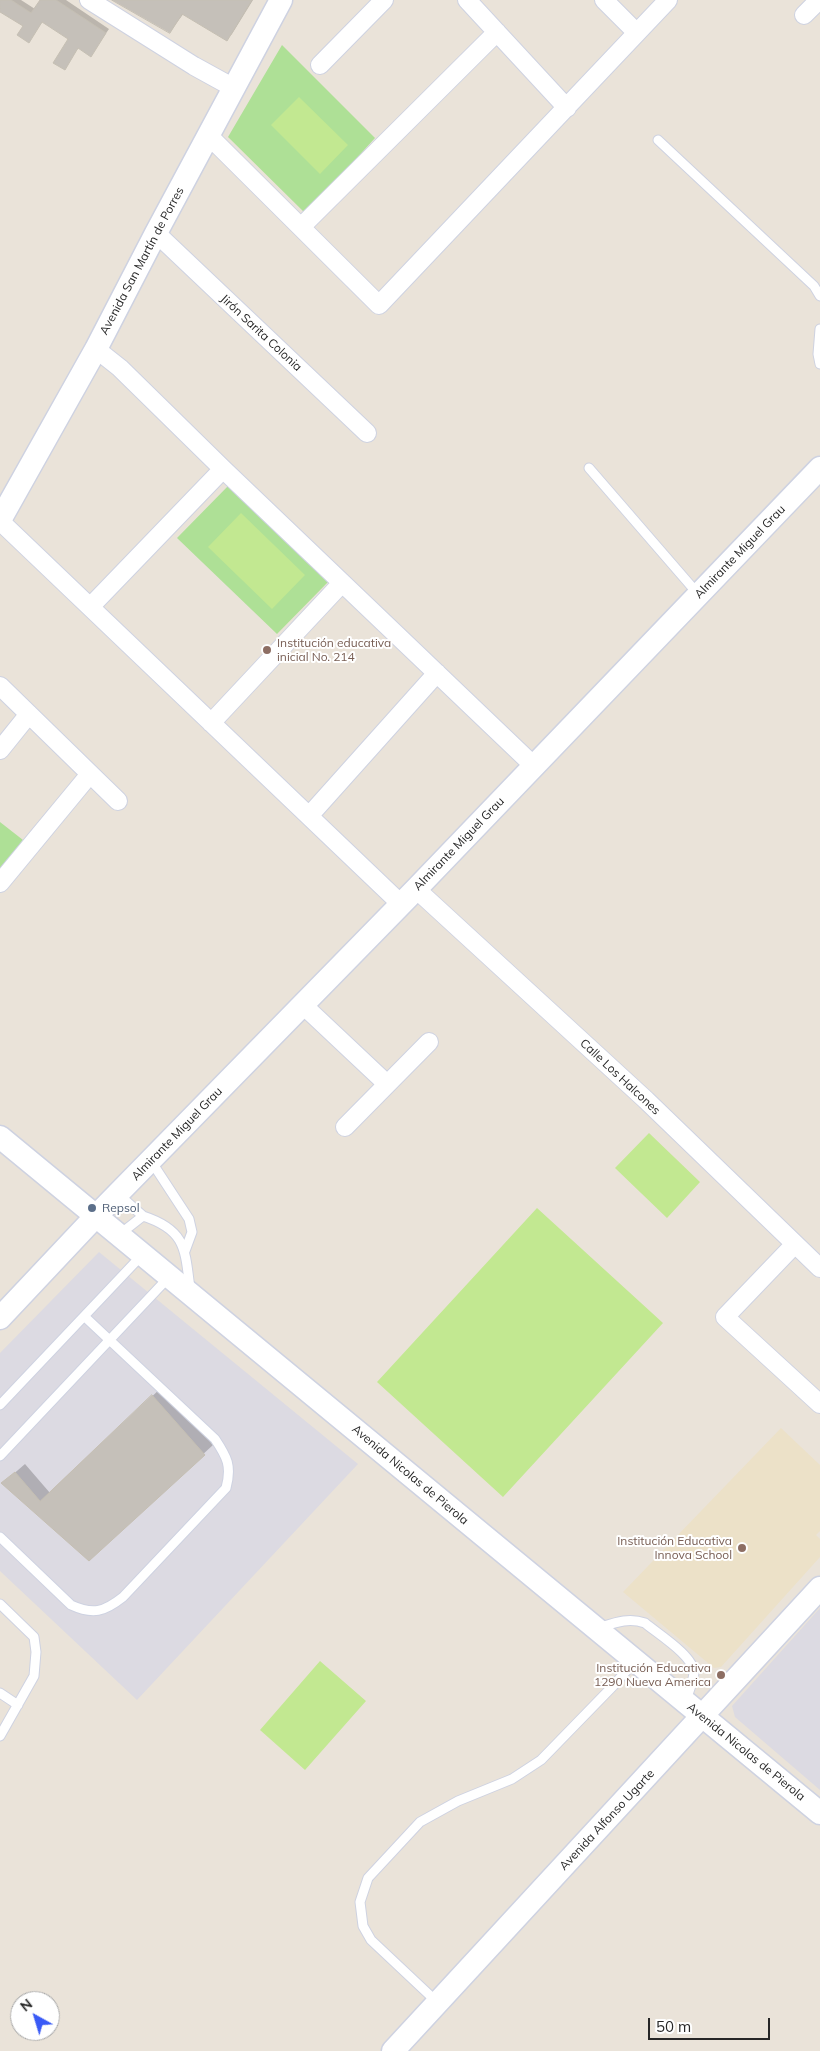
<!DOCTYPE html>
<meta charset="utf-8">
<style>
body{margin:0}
#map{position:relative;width:820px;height:2051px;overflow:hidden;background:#eae3d9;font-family:Mulish,sans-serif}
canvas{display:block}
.north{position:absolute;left:10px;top:1991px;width:50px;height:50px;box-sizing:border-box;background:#fff;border:1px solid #a9a9a9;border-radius:50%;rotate:321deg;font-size:14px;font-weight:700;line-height:20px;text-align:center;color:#272727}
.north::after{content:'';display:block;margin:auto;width:18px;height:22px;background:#3a5bf6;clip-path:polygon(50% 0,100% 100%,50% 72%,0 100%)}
.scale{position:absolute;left:648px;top:2018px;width:122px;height:22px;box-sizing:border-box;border:2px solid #272727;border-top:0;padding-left:6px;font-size:15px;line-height:18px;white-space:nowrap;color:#272727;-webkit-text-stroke:4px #fff;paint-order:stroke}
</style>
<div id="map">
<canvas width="820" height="2051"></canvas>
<div class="north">N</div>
<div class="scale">50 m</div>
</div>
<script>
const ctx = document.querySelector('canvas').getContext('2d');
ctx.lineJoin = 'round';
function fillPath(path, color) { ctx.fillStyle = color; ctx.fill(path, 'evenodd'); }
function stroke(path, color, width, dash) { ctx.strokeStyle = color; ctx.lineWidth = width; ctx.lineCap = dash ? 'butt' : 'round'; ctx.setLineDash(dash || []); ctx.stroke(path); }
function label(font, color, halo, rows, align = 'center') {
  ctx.font = font + ' Mulish,sans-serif'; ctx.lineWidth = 4; ctx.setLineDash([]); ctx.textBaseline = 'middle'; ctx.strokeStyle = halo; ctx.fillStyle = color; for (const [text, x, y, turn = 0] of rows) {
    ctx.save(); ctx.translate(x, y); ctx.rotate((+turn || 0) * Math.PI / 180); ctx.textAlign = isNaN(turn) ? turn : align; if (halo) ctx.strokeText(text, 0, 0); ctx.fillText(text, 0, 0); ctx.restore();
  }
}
fillPath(new Path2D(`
 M 99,1252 L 358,1464 L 137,1700 L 0,1571 L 0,1353 Z
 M 820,1608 L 820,1790 L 735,1717 L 732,1706 Z`), '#dcdae2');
fillPath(new Path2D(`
 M 781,1428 L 820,1465 L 820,1531 L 816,1535 L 820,1539 L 820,1557 L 721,1667 L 714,1668 L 623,1592 Z`), '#ece1c8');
fillPath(new Path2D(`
 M 282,45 L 375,138 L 306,214 L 228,137 Z
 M 229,485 L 328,582 L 277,634 L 177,538 Z
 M 0,822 L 23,840 L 0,870 Z`), '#aee096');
fillPath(new Path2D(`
 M 299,97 L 348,145 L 320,174 L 271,125 Z
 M 241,513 L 305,575 L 272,609 L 208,547 Z
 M 649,1133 L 700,1182 L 667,1218 L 615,1168 Z
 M 537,1208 L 663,1323 L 503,1497 L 377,1382 Z
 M 320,1661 L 366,1701 L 305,1770 L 260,1730 Z`), '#c2e891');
fillPath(new Path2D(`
 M 0,0 L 21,0 L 35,9 L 41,0 L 66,0 L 109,29 L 91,55 L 79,47 L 64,68 L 70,38 L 43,21 L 29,41 L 24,26 L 0,11 Z
 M 114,0 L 253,0 L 232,34 L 226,40 L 184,13 L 170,32 Z
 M 162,1387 L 213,1445 L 89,1559 L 3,1483 L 25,1464 L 50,1493 Z`), '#0003');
const building = new Path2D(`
 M 0,0 L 11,0 L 31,13 L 40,0 L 56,0 L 106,33 L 91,57 L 78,48 L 65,70 L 53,63 L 68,39 L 42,22 L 29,43 L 17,35 L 23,26 L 0,12 Z
 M 112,0 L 252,0 L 227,41 L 182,14 L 170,33 Z
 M 152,1395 L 205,1455 L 89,1561 L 1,1483 L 15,1472 L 40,1501 Z`);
fillPath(building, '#c5c0b9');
stroke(building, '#c5bfb3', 1);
const service = new Path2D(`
 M 658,140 L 814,286 L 820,296
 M 820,329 L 818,354 L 820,364
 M 589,468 L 698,594
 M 151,1161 L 189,1219 L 192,1232 L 185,1251
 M 119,1195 L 143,1216
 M 120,1234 L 143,1216 C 186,1230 185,1249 190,1289
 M 0,1405 L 142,1255
 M 0,1456 L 169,1277
 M 0,1537 L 71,1605 C 93,1615 104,1612 123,1597 L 226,1488 C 232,1466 227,1457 215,1439 L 85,1317
 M 0,1604 L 34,1637 L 36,1652 L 34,1676 L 0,1736
 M 598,1628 C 614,1623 628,1617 645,1623 C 658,1634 694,1656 694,1673 C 693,1682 689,1691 686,1700
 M 0,1693 L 18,1705
 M 438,2003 L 371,1940 L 363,1926 L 360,1902 L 368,1878 L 420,1822 L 458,1801 L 512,1779 L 541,1760 L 613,1686 L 635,1661`);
const minor = new Path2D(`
 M 89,0 L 194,66 L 234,88
 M 467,0 L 567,108
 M 604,0 L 637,33
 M 804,15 L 819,0
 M 320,65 L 384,0
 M 208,135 L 379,305 L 668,0
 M 301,227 L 497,32
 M 156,233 L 367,433
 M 96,349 L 120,368 L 223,469 L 534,766
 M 0,521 L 401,904
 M 90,607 L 223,469
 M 0,686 L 118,801
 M 211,723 L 342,583
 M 0,750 L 29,714
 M 309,816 L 437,673
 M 0,883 L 90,774
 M 416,889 L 646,1100 L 820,1268
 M 303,1005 L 387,1084
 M 345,1127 L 429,1042
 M 795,1244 L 725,1317 L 820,1404`);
const tertiary = new Path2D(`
 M 0,520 L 96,349 L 156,233 L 281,0
 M 0,1137 L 820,1813
 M 0,1318 L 96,1216 L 416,889 L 820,468
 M 393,2051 L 820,1588`);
stroke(service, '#ced2e1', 11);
stroke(minor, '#ced2e1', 20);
stroke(tertiary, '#ced2e1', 25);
stroke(service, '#fff', 9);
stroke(minor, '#fff', 18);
stroke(tertiary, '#fff', 22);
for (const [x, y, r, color] of [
 [267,650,5,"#8d6e63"],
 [92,1208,5,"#5c6f8a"],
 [742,1548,5,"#8d6e63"],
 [721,1675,5,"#8d6e63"]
]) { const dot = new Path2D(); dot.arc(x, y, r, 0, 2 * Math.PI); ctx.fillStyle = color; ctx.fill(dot); stroke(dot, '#fff', 2); }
label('12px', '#272727', '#fff', [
 ["Avenida San Martín de Porres",142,261,-62],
 ["Jirón Sarita Colonia",261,333,43],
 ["Almirante Miguel Grau",740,552,-46],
 ["Almirante Miguel Grau",459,844,-46],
 ["Calle Los Halcones",620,1077,43],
 ["Almirante Miguel Grau",177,1134,-46],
 ["Avenida Nicolas de Pierola",410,1475,40],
 ["Avenida Nicolas de Pierola",746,1752,39],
 ["Avenida Alfonso Ugarte",607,1820,-47]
]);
label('12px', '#785e54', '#fff', [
 ["Institución educativa",277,643,"left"],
 ["inicial No. 214",277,657,"left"],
 ["Institución Educativa",732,1541],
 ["Innova School",732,1555],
 ["Institución Educativa",711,1668],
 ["1290 Nueva America",711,1682]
], 'right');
label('12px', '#4e5e75', '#fff', [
 ["Repsol",102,1208]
], 'left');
</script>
